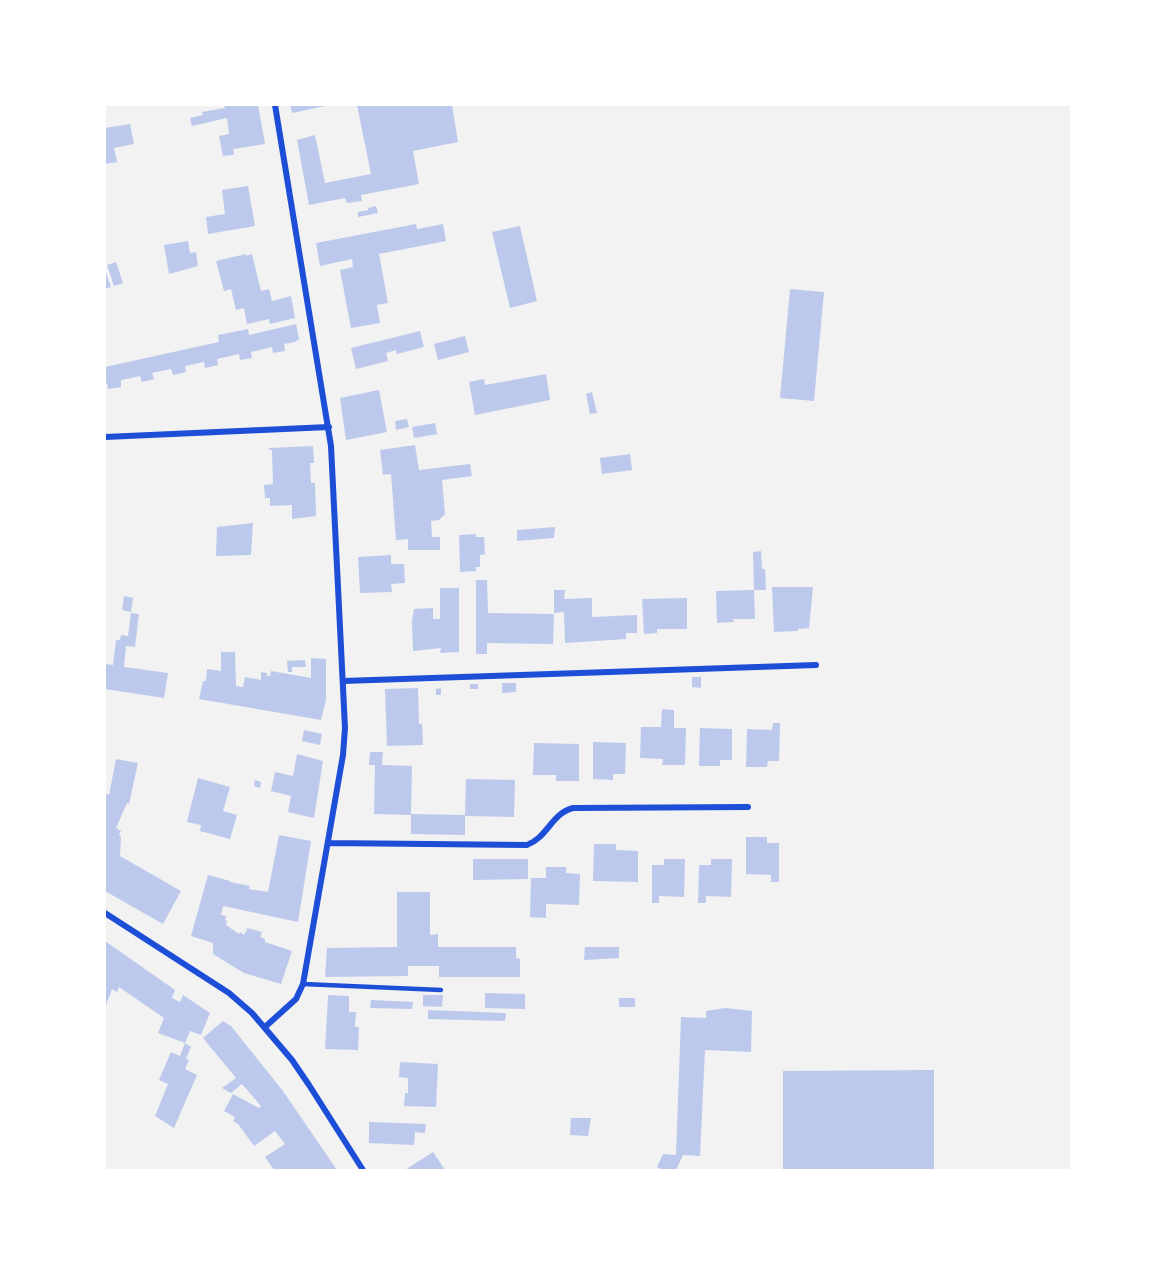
<!DOCTYPE html>
<style>
body{margin:0}
#map{position:relative;width:1176px;height:1275px;overflow:hidden;background:#f2f2f2;font-family:Figtree,sans-serif}
canvas{display:block}
.frame{position:absolute;inset:0;border:106px solid #fff;pointer-events:none}
</style>
<div id="map">
<canvas width="1176" height="1275"></canvas>
<div class="frame"></div>
</div>
<script>
const ctx = document.querySelector('canvas').getContext('2d');
ctx.lineJoin = 'round';
function fillPath(path, color) { ctx.fillStyle = color; ctx.fill(path, 'evenodd'); }
function stroke(path, color, width, dash) { ctx.strokeStyle = color; ctx.lineWidth = width; ctx.lineCap = dash ? 'butt' : 'round'; ctx.setLineDash(dash || []); ctx.stroke(path); }
fillPath(new Path2D(`
 M 224,105 L 258,105 L 265,144 L 233,149 L 234,155 L 223,156 L 219,136 L 229,134 L 227,118 L 192,126 L 190,118 L 203,115 L 202,112 L 225,108 Z
 M 290,105 L 325,105 L 325,106 L 292,113 Z
 M 357,105 L 452,105 L 458,142 L 413,151 L 419,184 L 361,195 L 362,201 L 347,203 L 345,198 L 309,205 L 297,140 L 315,135 L 325,183 L 371,174 Z
 M 130,124 L 134,144 L 114,148 L 117,162 L 105,164 L 105,128 Z
 M 248,186 L 255,226 L 208,234 L 206,217 L 225,214 L 222,190 Z
 M 376,206 L 378,213 L 358,217 L 358,212 L 368,210 L 368,208 Z
 M 416,224 L 417,229 L 443,224 L 446,241 L 379,254 L 388,303 L 377,305 L 380,323 L 351,328 L 340,270 L 353,267 L 352,259 L 320,266 L 316,243 Z
 M 520,226 L 537,301 L 510,308 L 492,232 Z
 M 188,241 L 190,253 L 196,252 L 198,266 L 169,274 L 164,245 Z
 M 246,254 L 246,256 L 252,254 L 261,291 L 269,289 L 272,301 L 291,296 L 295,318 L 270,324 L 269,319 L 247,324 L 244,308 L 236,310 L 231,289 L 224,291 L 216,261 Z
 M 116,262 L 123,283 L 114,286 L 107,265 Z
 M 105,270 L 111,287 L 105,289 Z
 M 790,289 L 824,292 L 814,401 L 780,398 Z
 M 296,324 L 299,339 L 295,342 L 284,344 L 285,351 L 273,353 L 272,347 L 251,352 L 252,358 L 240,360 L 239,354 L 217,359 L 218,365 L 205,368 L 204,362 L 185,366 L 186,372 L 173,375 L 171,369 L 152,373 L 154,379 L 142,382 L 140,376 L 131,378 L 121,380 L 121,387 L 108,389 L 107,383 L 105,384 L 105,367 L 219,342 L 218,335 L 248,329 L 249,335 Z
 M 420,331 L 424,347 L 397,354 L 396,350 L 386,353 L 388,361 L 356,369 L 351,348 Z
 M 465,336 L 469,352 L 438,360 L 434,344 Z
 M 546,374 L 550,400 L 475,415 L 469,382 L 484,379 L 485,385 Z
 M 379,390 L 387,432 L 346,440 L 340,398 Z
 M 592,392 L 597,413 L 590,414 L 586,394 Z
 M 407,419 L 409,427 L 396,430 L 395,421 Z
 M 435,423 L 437,434 L 414,438 L 412,427 Z
 M 415,445 L 419,470 L 470,464 L 472,476 L 442,480 L 445,514 L 439,520 L 431,521 L 432,537 L 440,537 L 440,550 L 408,550 L 408,539 L 396,540 L 391,474 L 383,475 L 380,450 Z
 M 313,446 L 314,463 L 310,463 L 311,483 L 315,483 L 316,516 L 292,519 L 292,505 L 270,506 L 270,498 L 265,498 L 264,485 L 273,484 L 272,450 L 270,450 L 269,448 Z
 M 630,454 L 632,470 L 602,474 L 600,458 Z
 M 253,523 L 251,555 L 216,556 L 217,527 Z
 M 555,527 L 554,538 L 517,541 L 517,530 Z
 M 476,534 L 476,537 L 484,537 L 485,554 L 480,555 L 480,567 L 476,567 L 476,571 L 460,572 L 459,535 Z
 M 761,551 L 762,569 L 765,569 L 766,590 L 754,590 L 755,619 L 733,619 L 734,622 L 717,623 L 716,591 L 754,590 L 753,552 Z
 M 391,555 L 391,564 L 404,564 L 405,583 L 391,584 L 392,592 L 360,593 L 358,557 Z
 M 476,580 L 487,580 L 488,613 L 554,614 L 553,644 L 487,643 L 487,654 L 476,654 Z
 M 772,587 L 813,587 L 809,628 L 798,629 L 798,631 L 774,632 Z
 M 440,588 L 459,588 L 459,652 L 440,653 L 441,648 L 413,651 L 412,621 L 414,609 L 433,608 L 433,619 L 440,619 Z
 M 554,590 L 565,590 L 564,599 L 592,598 L 592,617 L 637,615 L 637,633 L 626,633 L 626,639 L 565,643 L 564,612 L 554,613 Z
 M 124,596 L 133,598 L 131,612 L 122,610 Z
 M 687,598 L 687,629 L 657,629 L 657,633 L 644,634 L 642,599 Z
 M 131,613 L 139,614 L 135,647 L 126,646 L 124,667 L 168,673 L 164,698 L 105,689 L 105,664 L 113,665 L 116,640 L 120,640 L 121,635 L 128,636 Z
 M 221,652 L 235,652 L 236,686 L 243,687 L 245,677 L 261,680 L 261,672 L 267,673 L 267,676 L 270,676 L 271,671 L 311,678 L 311,658 L 326,659 L 326,700 L 321,720 L 199,699 L 203,681 L 206,681 L 207,669 L 221,671 Z
 M 305,660 L 306,667 L 292,667 L 292,672 L 288,672 L 287,661 Z
 M 692,677 L 701,677 L 701,688 L 692,687 Z
 M 502,683 L 516,683 L 516,692 L 502,693 Z
 M 470,684 L 478,684 L 478,689 L 470,689 Z
 M 418,688 L 419,724 L 422,724 L 423,745 L 387,746 L 385,689 Z
 M 441,688 L 441,695 L 436,695 L 436,689 Z
 M 662,709 L 674,710 L 674,728 L 686,728 L 685,765 L 662,765 L 663,759 L 640,758 L 641,727 L 661,727 Z
 M 773,723 L 780,723 L 779,761 L 768,761 L 767,767 L 746,767 L 747,729 L 772,730 Z
 M 700,728 L 732,729 L 732,760 L 720,760 L 720,766 L 699,766 Z
 M 304,730 L 322,734 L 320,745 L 302,741 Z
 M 593,742 L 626,743 L 625,774 L 613,774 L 613,780 L 593,779 Z
 M 534,743 L 579,744 L 579,781 L 556,781 L 556,775 L 533,775 Z
 M 370,752 L 383,752 L 382,765 L 412,766 L 411,814 L 465,815 L 466,779 L 515,780 L 514,817 L 465,816 L 465,835 L 411,834 L 411,815 L 374,814 L 375,765 L 369,765 Z
 M 297,754 L 323,761 L 314,818 L 288,812 L 291,796 L 271,791 L 275,772 L 293,776 Z
 M 116,759 L 138,763 L 129,804 L 127,803 L 116,828 L 121,831 L 119,835 L 121,837 L 120,856 L 181,891 L 163,924 L 105,891 L 105,793 L 109,795 Z
 M 198,778 L 230,787 L 223,811 L 237,815 L 230,839 L 200,831 L 201,825 L 187,822 Z
 M 255,780 L 261,782 L 260,788 L 254,786 Z
 M 279,835 L 311,841 L 298,922 L 223,906 L 221,915 L 226,916 L 225,920 L 227,921 L 226,925 L 239,934 L 240,932 L 244,935 L 245,932 L 246,933 L 247,928 L 262,932 L 260,937 L 265,939 L 265,942 L 292,951 L 281,984 L 244,973 L 213,954 L 213,943 L 191,936 L 208,875 L 230,881 L 230,882 L 250,886 L 249,889 L 268,892 Z
 M 746,837 L 767,837 L 767,843 L 779,843 L 779,882 L 771,882 L 771,875 L 746,874 Z
 M 594,844 L 616,844 L 616,850 L 638,851 L 638,882 L 593,881 Z
 M 473,859 L 528,859 L 528,879 L 473,880 Z
 M 664,859 L 685,859 L 684,897 L 659,896 L 659,903 L 652,903 L 652,865 L 664,865 Z
 M 711,859 L 732,859 L 731,897 L 706,896 L 706,903 L 698,903 L 699,865 L 711,865 Z
 M 546,867 L 566,867 L 566,873 L 580,874 L 579,905 L 546,904 L 546,918 L 530,917 L 531,878 L 546,878 Z
 M 397,892 L 430,892 L 430,935 L 438,934 L 438,947 L 516,947 L 516,958 L 520,959 L 520,977 L 439,977 L 439,966 L 408,966 L 408,976 L 325,977 L 327,948 L 397,947 Z
 M 105,941 L 175,990 L 172,998 L 180,1002 L 183,995 L 210,1013 L 201,1035 L 190,1031 L 185,1043 L 191,1047 L 186,1059 L 189,1060 L 185,1069 L 197,1075 L 174,1128 L 155,1116 L 168,1084 L 159,1080 L 171,1052 L 180,1056 L 185,1043 L 158,1033 L 164,1018 L 119,987 L 117,992 L 112,989 L 105,1008 Z
 M 585,947 L 619,947 L 619,958 L 584,960 Z
 M 485,993 L 525,994 L 525,1009 L 485,1008 Z
 M 328,995 L 349,996 L 349,1012 L 356,1012 L 355,1027 L 359,1027 L 358,1050 L 325,1049 Z
 M 423,995 L 443,995 L 442,1007 L 423,1006 Z
 M 619,998 L 635,998 L 635,1007 L 619,1007 Z
 M 371,1000 L 413,1002 L 412,1009 L 370,1008 Z
 M 725,1008 L 752,1011 L 751,1052 L 705,1050 L 700,1156 L 683,1155 L 676,1170 L 663,1170 L 657,1167 L 663,1154 L 676,1155 L 681,1017 L 706,1018 L 706,1011 Z
 M 428,1010 L 506,1013 L 505,1021 L 428,1019 Z
 M 223,1021 L 231,1026 L 283,1091 L 337,1170 L 274,1170 L 265,1157 L 285,1144 L 275,1131 L 254,1146 L 238,1124 L 233,1121 L 235,1117 L 224,1111 L 233,1094 L 259,1108 L 261,1106 L 242,1084 L 231,1093 L 222,1088 L 236,1078 L 203,1038 Z
 M 400,1062 L 438,1064 L 436,1107 L 404,1106 L 405,1093 L 408,1093 L 408,1078 L 399,1077 Z
 M 934,1070 L 934,1170 L 783,1170 L 783,1071 Z
 M 571,1118 L 591,1118 L 588,1136 L 570,1135 Z
 M 369,1122 L 426,1124 L 425,1133 L 415,1132 L 414,1145 L 369,1143 Z
 M 433,1152 L 445,1170 L 405,1170 Z`), '#bdc9ec');
stroke(new Path2D(`
 M 303,984 L 441,990`), '#1d4ed8', 4.5);
stroke(new Path2D(`
 M 105,437 L 329,427
 M 343,681 L 816,665
 M 328,843 L 527,845 C 547,838 552,813 573,808 L 748,807
 M 105,913 L 229,993 L 252,1013 L 292,1060 L 309,1085 L 363,1170
 M 265,1027 L 296,999 L 303,984 L 343,755 L 345,728 L 331,446 L 275,105`), '#1d4ed8', 6);
</script>
